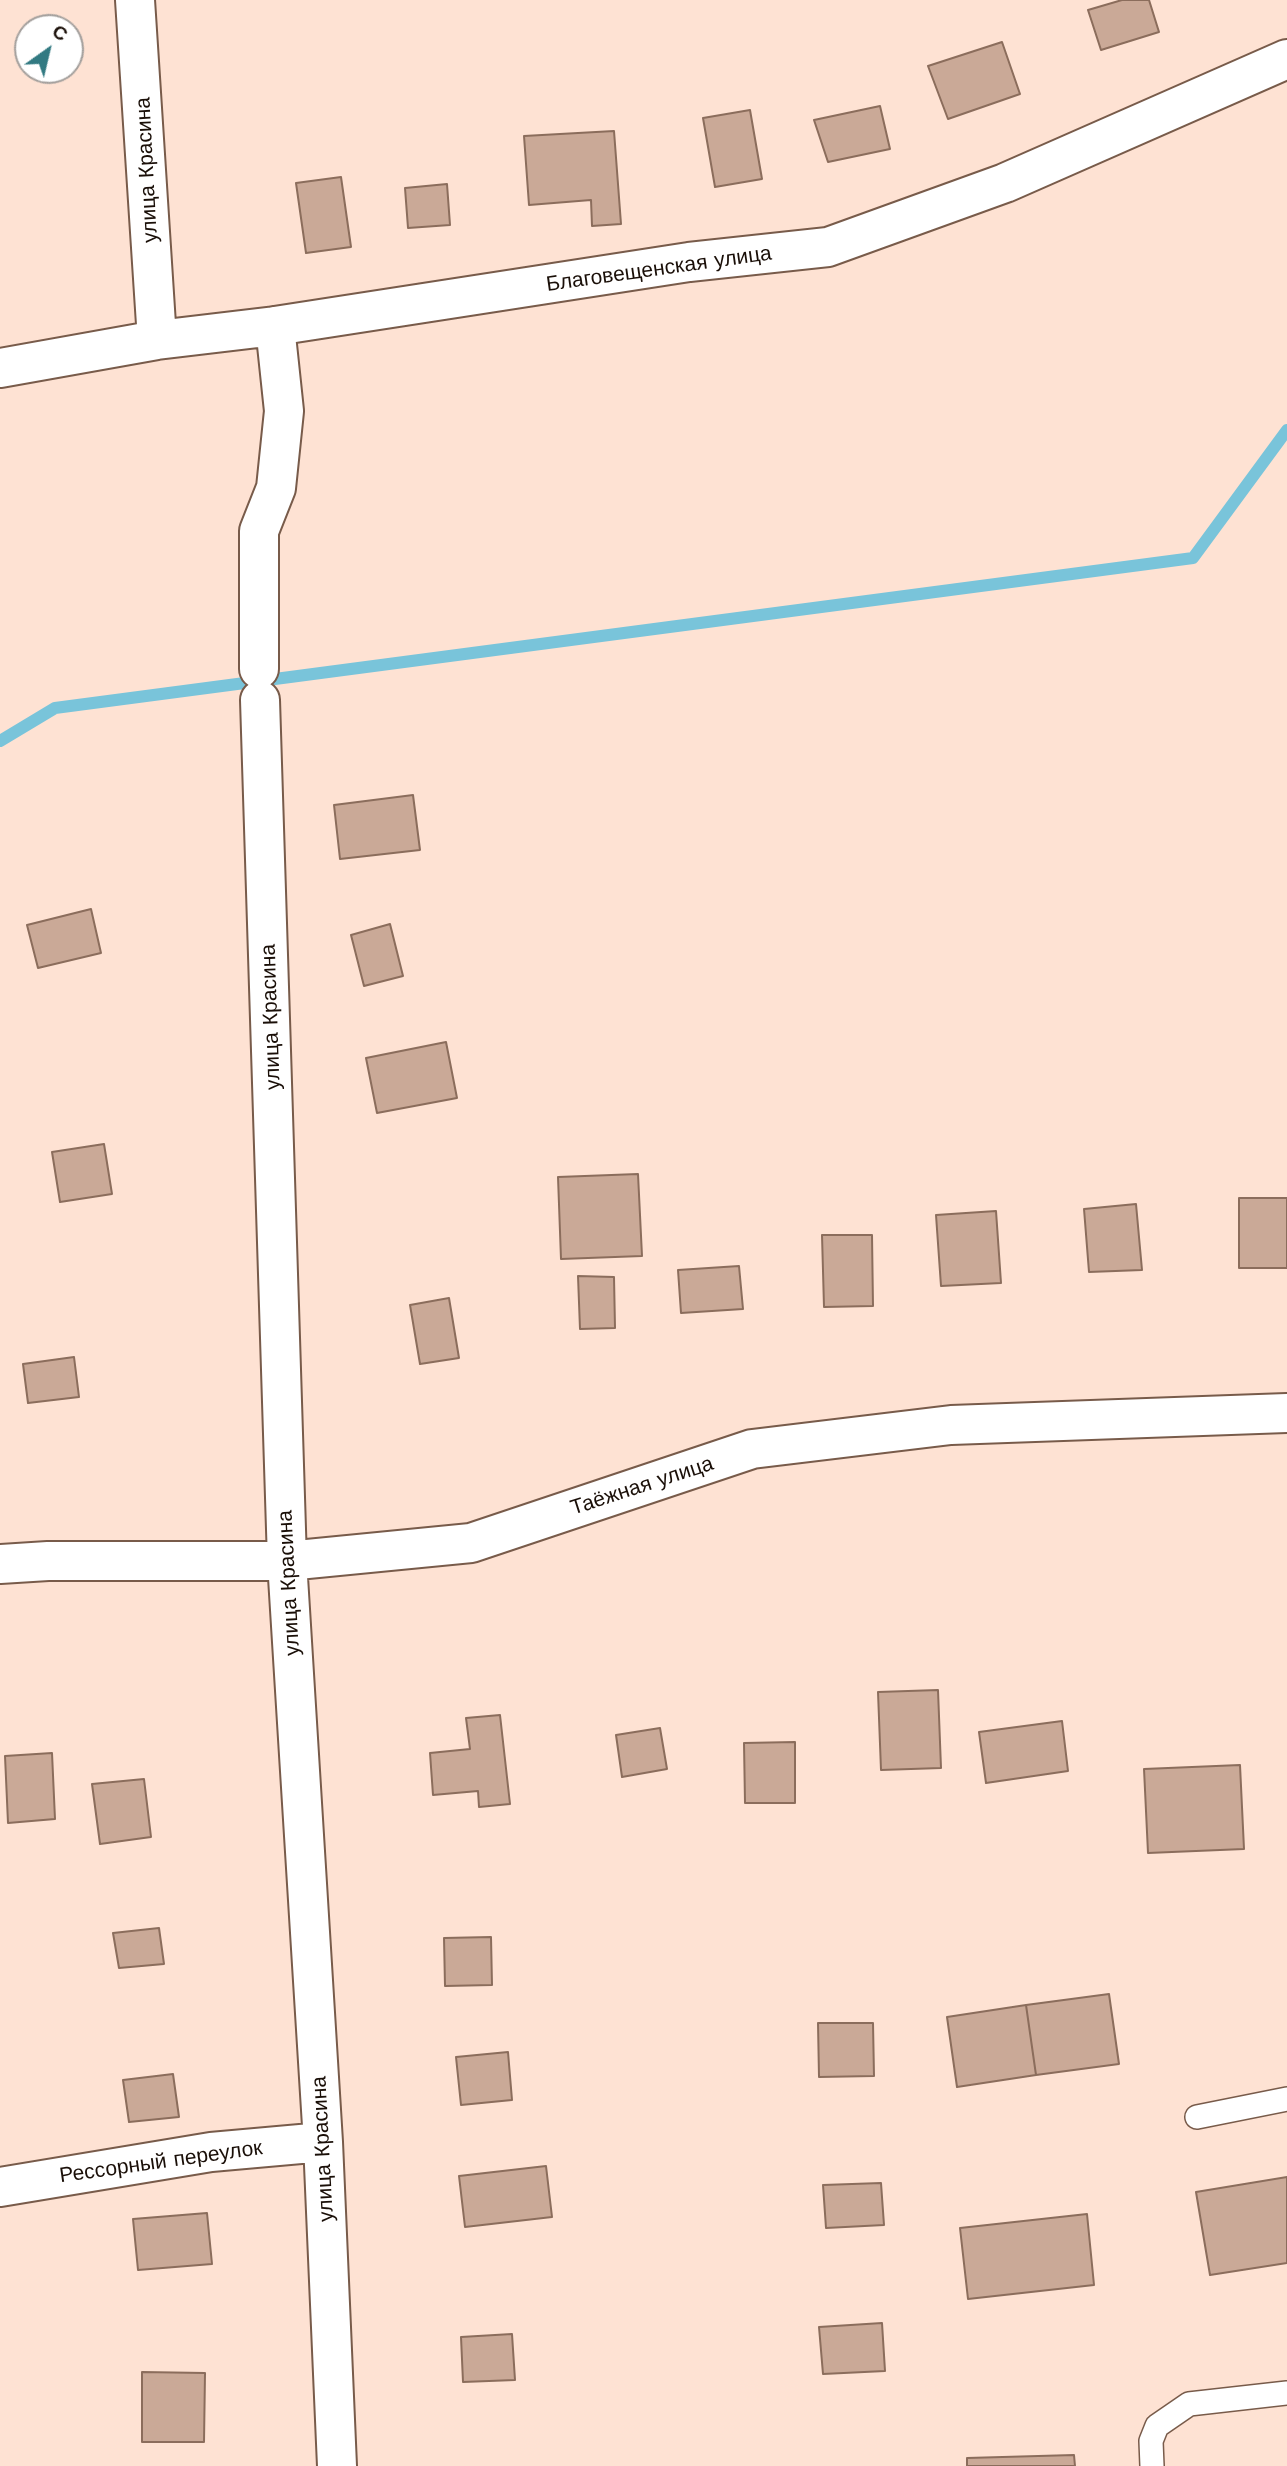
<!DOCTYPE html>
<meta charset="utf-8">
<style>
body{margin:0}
#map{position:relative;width:1287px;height:2466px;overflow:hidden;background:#fee2d3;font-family:"Work Sans",sans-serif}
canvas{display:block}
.north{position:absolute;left:14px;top:14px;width:70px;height:70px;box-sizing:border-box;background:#fff;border:2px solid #a39f9c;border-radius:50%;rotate:34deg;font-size:19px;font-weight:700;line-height:28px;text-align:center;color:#1a0f08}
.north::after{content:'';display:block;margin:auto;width:24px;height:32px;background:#327a82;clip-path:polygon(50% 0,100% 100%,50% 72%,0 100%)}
</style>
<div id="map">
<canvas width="1287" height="2466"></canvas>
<div class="north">С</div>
</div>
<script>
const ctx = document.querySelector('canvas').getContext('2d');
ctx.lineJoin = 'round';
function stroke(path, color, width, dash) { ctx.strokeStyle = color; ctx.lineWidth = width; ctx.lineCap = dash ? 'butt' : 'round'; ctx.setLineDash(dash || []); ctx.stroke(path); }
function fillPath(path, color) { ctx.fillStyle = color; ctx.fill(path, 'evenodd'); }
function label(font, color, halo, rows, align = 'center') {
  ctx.font = font + ' "Work Sans",sans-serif'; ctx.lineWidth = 5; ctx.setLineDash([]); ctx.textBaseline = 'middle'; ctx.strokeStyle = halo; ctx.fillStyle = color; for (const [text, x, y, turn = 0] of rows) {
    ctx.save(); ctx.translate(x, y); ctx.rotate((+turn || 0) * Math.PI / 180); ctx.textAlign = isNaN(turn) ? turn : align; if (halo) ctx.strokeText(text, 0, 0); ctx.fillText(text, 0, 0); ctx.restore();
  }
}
stroke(new Path2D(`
 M 0,741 L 55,708 L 1193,558 L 1287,430`), '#79c4da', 12);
const building = new Path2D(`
 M 1122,0 L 1149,0 L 1159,32 L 1101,50 L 1088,10 Z
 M 1002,42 L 1020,94 L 948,119 L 928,66 Z
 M 880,106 L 890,149 L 828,162 L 814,120 Z
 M 750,110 L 762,179 L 715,187 L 703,118 Z
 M 614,131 L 621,224 L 592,226 L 591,200 L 529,205 L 524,136 Z
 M 341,177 L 351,247 L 306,253 L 296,183 Z
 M 447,184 L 450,225 L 408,228 L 405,188 Z
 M 413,795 L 420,850 L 340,859 L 334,805 Z
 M 91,909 L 101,953 L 38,968 L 27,925 Z
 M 390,924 L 403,976 L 364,986 L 351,935 Z
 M 446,1042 L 457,1098 L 377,1113 L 366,1058 Z
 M 104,1144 L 112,1194 L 60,1202 L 52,1152 Z
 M 638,1174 L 642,1256 L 561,1259 L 558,1177 Z
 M 1239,1198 L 1287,1198 L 1287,1268 L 1239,1268 Z
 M 1136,1204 L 1142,1270 L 1089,1272 L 1084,1209 Z
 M 996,1211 L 1001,1283 L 941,1286 L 936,1215 Z
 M 822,1235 L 872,1235 L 873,1306 L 824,1307 Z
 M 739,1266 L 743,1309 L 681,1313 L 678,1270 Z
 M 578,1276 L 614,1277 L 615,1328 L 580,1329 Z
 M 449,1298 L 459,1358 L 420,1364 L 410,1305 Z
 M 74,1357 L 79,1397 L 28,1403 L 23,1364 Z
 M 938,1690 L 941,1768 L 881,1770 L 878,1692 Z
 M 500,1715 L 510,1804 L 479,1807 L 478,1791 L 433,1795 L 430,1753 L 470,1749 L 466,1718 Z
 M 1062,1721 L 1068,1771 L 986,1783 L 979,1732 Z
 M 660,1728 L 667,1769 L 622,1777 L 616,1735 Z
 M 795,1742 L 795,1803 L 745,1803 L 744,1743 Z
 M 52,1753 L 55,1819 L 8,1823 L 5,1756 Z
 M 1240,1765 L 1244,1849 L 1148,1853 L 1144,1769 Z
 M 144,1779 L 151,1837 L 100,1844 L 92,1784 Z
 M 159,1928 L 164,1964 L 119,1968 L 113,1933 Z
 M 491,1937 L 492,1985 L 445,1986 L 444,1938 Z
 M 1109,1994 L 1119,2064 L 1036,2075 L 1026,2005 Z
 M 1026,2005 L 1036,2075 L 957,2087 L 947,2017 Z
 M 818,2023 L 873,2023 L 874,2076 L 819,2077 Z
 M 508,2052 L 512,2100 L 461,2105 L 456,2057 Z
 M 173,2074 L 179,2117 L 129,2122 L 123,2080 Z
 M 546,2166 L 552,2217 L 465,2227 L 459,2176 Z
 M 1287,2177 L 1287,2263 L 1210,2275 L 1196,2192 Z
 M 881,2183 L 884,2225 L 826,2228 L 823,2185 Z
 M 207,2213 L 212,2264 L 138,2270 L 133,2219 Z
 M 1087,2214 L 1094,2285 L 968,2299 L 960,2228 Z
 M 882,2323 L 885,2371 L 823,2374 L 819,2327 Z
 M 512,2334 L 515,2380 L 463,2382 L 461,2337 Z
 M 142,2372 L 205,2373 L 204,2442 L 142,2442 Z
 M 1074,2455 L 1075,2466 L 967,2466 L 967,2458 Z`);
fillPath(building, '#caa997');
stroke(building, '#8b6d5c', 2);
const lane = new Path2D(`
 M 1197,2117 L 1287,2099
 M 1152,2466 L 1151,2441 L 1157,2426 L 1189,2404 L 1287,2393`);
const street = new Path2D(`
 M 135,0 L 157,340
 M 0,368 L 157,340 L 275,326 L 689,262 L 828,247 L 1005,183 L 1287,59
 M 259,669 L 259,531 L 276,488 L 284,411 L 275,326
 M 260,700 L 287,1561 L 323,2142 L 337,2466
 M 0,1564 L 48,1561 L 287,1561 L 471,1543 L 752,1449 L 951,1425 L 1287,1413
 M 0,2187 L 211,2152 L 323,2142`);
stroke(lane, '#785b4a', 26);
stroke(street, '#785b4a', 42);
stroke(lane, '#fff', 23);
stroke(street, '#fff', 38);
label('21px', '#1a0f08', '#fff', [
 ["улица Красина",147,170,-93],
 ["Благовещенская улица",659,269,-8],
 ["улица Красина",271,1017,-92],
 ["Таёжная улица",642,1486,-18],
 ["улица Красина",289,1583,-93],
 ["улица Красина",323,2149,-93],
 ["Рессорный переулок",161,2162,-8]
]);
</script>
